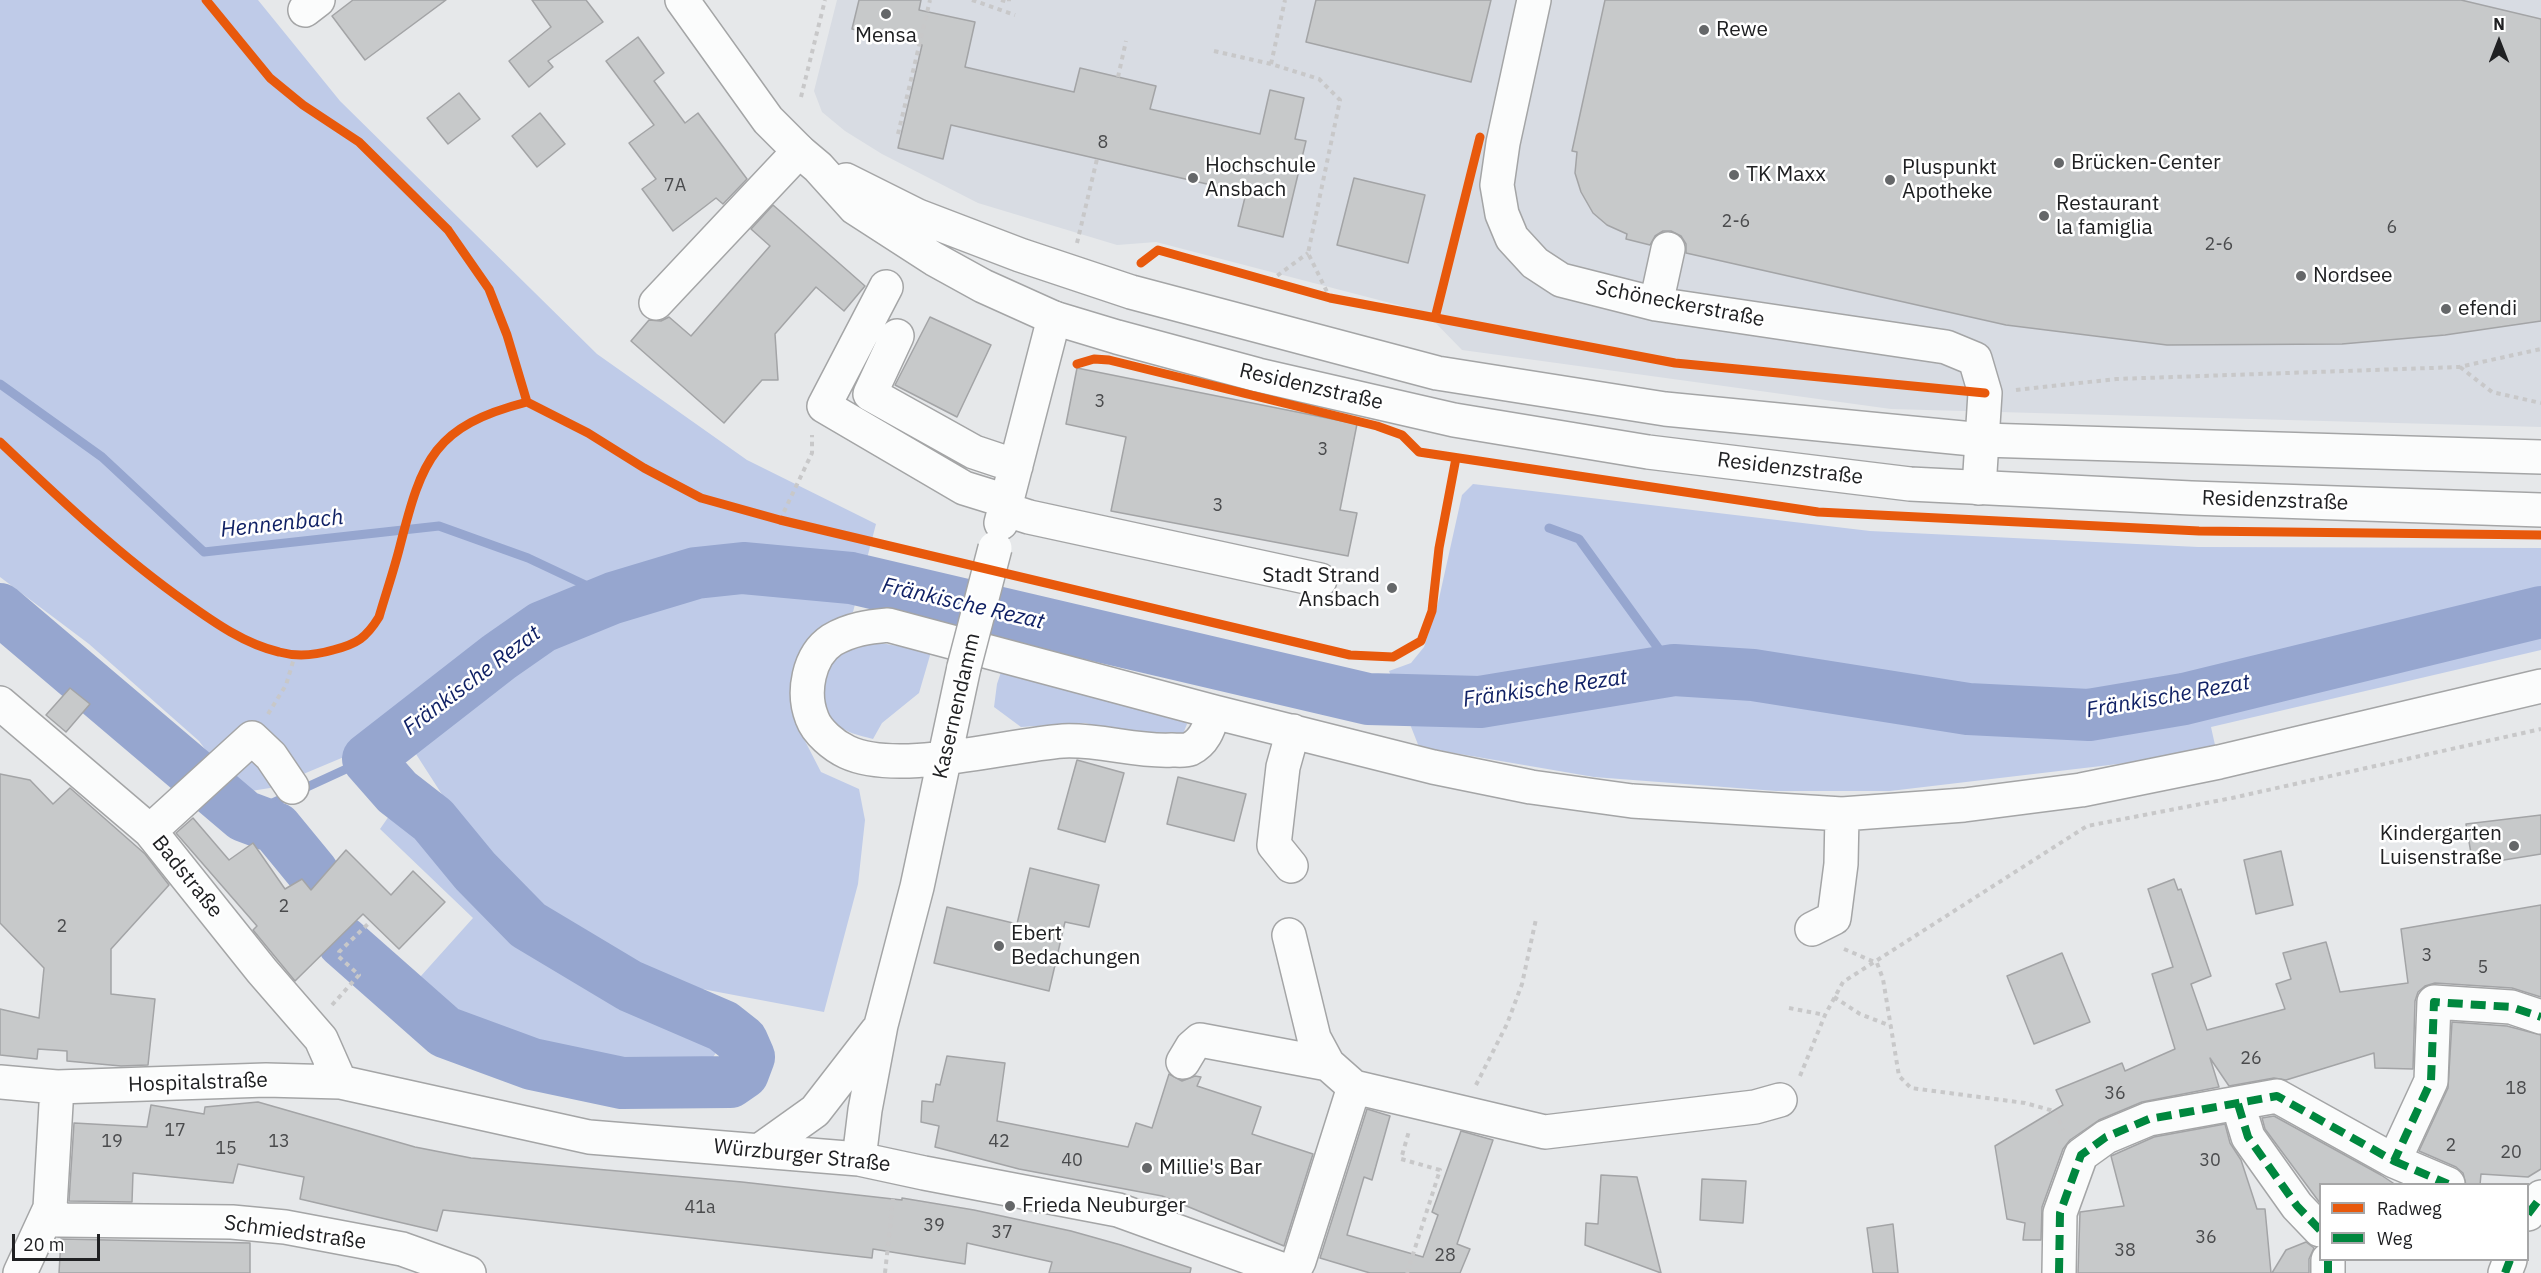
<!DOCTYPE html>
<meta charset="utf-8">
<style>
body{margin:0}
#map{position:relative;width:2541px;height:1273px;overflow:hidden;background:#e6e8ea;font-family:"IBM Plex Sans",sans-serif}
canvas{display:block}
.legend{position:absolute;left:2319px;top:1183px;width:210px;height:78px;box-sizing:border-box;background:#fff;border:2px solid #a6a6a7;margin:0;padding:8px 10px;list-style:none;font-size:18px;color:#202123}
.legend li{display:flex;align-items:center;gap:12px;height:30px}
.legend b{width:30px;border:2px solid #a6a6a7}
.north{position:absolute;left:2469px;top:12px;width:60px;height:60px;-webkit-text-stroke:4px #fff;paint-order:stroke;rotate:0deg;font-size:16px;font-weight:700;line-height:24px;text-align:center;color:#202123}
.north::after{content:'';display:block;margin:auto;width:21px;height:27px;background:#202123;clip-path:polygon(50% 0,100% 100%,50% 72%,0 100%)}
.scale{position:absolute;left:12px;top:1234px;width:88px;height:27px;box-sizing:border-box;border:3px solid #202123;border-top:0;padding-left:8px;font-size:18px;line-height:21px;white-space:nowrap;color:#202123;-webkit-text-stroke:4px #fff;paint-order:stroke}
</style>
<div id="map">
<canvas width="2541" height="1273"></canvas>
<ul class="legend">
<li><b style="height:8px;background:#e8590c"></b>Radweg</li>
<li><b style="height:8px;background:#00873e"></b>Weg</li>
</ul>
<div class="north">N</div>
<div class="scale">20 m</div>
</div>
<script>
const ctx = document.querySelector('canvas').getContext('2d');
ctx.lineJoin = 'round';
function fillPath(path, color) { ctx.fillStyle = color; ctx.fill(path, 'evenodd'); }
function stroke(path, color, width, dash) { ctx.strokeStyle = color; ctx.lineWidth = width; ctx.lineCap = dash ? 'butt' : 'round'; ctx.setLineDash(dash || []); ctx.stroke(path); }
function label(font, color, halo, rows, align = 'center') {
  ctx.font = font + ' "IBM Plex Sans",sans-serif'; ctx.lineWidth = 5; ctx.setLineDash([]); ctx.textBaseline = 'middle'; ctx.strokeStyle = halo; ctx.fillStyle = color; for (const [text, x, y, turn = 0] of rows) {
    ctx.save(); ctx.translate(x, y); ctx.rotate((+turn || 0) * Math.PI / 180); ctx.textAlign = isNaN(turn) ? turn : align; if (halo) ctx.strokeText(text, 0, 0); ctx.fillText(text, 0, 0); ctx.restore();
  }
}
fillPath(new Path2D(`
 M 837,0 L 2541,0 L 2541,427 L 1891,409 L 1462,350 L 1425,312 L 1156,242 L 1117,245 L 978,203 L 882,154 L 845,131 L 822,112 L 814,91 Z`), '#d8dce3');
fillPath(new Path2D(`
 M 0,0 L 258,0 L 340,101 L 597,354 L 747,460 L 876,524 L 853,612 L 825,624 L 798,660 L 791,699 L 804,739 L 821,772 L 859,789 L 865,820 L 858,884 L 824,1012 L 681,985 L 542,916 L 490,869 L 396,723 L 363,749 L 270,788 L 238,793 L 199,741 L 89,644 L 0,577 Z
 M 1473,484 L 1870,531 L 2198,547 L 2541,548 L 2541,650 L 2211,727 L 2215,745 L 2135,762 L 1890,791 L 1776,791 L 1594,777 L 1419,747 L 1389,671 L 1411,663 L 1424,647 L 1438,603 L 1462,495 Z
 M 875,642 L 931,652 L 919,693 L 882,723 L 873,739 C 858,735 846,733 834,722 C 815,705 825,658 848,648 C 855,644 867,644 875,642 Z
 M 1003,666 L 1183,717 L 1187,724 L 1183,734 L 1136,736 L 1085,723 L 1021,727 L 994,707 L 997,684 Z
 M 396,806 L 503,922 L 540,957 L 707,1036 L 717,1051 L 708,1065 L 692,1064 L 634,1071 L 452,1018 L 412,986 L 473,918 L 380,829 Z`), '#bfcbe8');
stroke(new Path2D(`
 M 0,384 L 102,457 L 204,552 L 439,526 L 528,558 L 613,598
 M 1549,528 L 1579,539 L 1674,670
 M 244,816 L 368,759`), '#96a6cf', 9);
stroke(new Path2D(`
 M 0,609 L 244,816 L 276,828 L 313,873
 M 343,942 L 445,1032 L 532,1064 L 622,1083 L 730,1082 L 743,1073 L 749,1057 L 742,1041 L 723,1026 L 630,986 L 528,925 L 475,871 L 433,820 L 397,792 L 368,759 L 499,657 L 542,627 L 613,598 L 696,573 L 743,568 L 851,578 L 1368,699 L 1480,702 L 1674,670 L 1753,675 L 1968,709 L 2089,715 L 2184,699 L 2541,612`), '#96a6cf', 52);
const building = new Path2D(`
 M 353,0 L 446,0 L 365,60 L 332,16 Z
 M 532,0 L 586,0 L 603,22 L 548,61 L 553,67 L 529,87 L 509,61 L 551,27 Z
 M 859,0 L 921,0 L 919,10 L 975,22 L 965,67 L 1074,92 L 1080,68 L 1156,86 L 1150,109 L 1260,134 L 1270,90 L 1304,98 L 1295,139 L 1306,141 L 1283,237 L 1238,226 L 1246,193 L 951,125 L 943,159 L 898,148 L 922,45 L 852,29 Z
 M 1316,0 L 1491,0 L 1471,82 L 1306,42 Z
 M 1605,0 L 2461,0 L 2541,19 L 2541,321 L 2445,335 L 2342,344 L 2167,345 L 2006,325 L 1686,253 L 1686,244 L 1681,236 L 1671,231 L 1663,231 L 1655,236 L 1650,245 L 1626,239 L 1627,234 L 1607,225 L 1593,213 L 1581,192 L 1575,173 L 1577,152 L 1572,151 Z
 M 638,37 L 664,73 L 654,81 L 685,123 L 698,113 L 747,179 L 723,204 L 716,198 L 673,231 L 642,189 L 656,179 L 629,143 L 654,125 L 606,61 Z
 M 459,93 L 480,119 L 448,144 L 427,118 Z
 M 540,113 L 565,144 L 537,167 L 512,136 Z
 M 1354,178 L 1425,195 L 1408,263 L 1337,245 Z
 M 773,205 L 865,286 L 844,311 L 816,287 L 775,334 L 778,380 L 762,380 L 724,423 L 631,341 L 649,320 L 661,321 L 669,317 L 691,336 L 770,246 L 751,229 Z
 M 930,317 L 991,345 L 957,417 L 895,385 Z
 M 1077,368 L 1357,424 L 1340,510 L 1357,513 L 1348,556 L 1111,511 L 1126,437 L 1066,424 Z
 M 70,688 L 90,704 L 66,732 L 46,715 Z
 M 1077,760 L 1124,773 L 1105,842 L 1058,829 Z
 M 0,774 L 30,780 L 53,804 L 70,788 L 145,854 L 169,885 L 111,949 L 111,994 L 155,999 L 148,1065 L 121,1066 L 67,1061 L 67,1051 L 38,1049 L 37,1059 L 0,1055 L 0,1009 L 39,1018 L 44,968 L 0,923 Z
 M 1178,777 L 1246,794 L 1234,841 L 1167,824 Z
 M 2541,815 L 2541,854 L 2473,865 L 2466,824 Z
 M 193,818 L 229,860 L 253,843 L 285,889 L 302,879 L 311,890 L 346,850 L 391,895 L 413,871 L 445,902 L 399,949 L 363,914 L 295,981 L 253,930 L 257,926 L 176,833 Z
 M 2281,851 L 2293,905 L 2256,914 L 2244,860 Z
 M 1030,868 L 1099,885 L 1089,927 L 1065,922 L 1049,991 L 934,963 L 947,907 L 1017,924 Z
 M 2174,879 L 2178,890 L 2181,889 L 2211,976 L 2191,984 L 2207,1030 L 2285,1009 L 2276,984 L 2291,979 L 2283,953 L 2326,942 L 2340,992 L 2408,983 L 2401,929 L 2541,905 L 2541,997 L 2512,988 L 2435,983 L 2425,986 L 2418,992 L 2415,1001 L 2413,1069 L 2375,1068 L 2374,1053 L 2286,1080 L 2274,1078 L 2229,1086 L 2210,1058 L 2219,1087 L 2142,1102 L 2099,1120 L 2070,1140 L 2063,1149 L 2042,1207 L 2041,1240 L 2023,1240 L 2025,1223 L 2007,1219 L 1995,1146 L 2063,1105 L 2056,1090 L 2122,1063 L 2125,1071 L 2175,1049 L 2152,974 L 2173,967 L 2148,889 Z
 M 2062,953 L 2090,1022 L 2034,1044 L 2007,976 Z
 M 2452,1022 L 2507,1026 L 2541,1035 L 2541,1169 L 2528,1177 L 2481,1174 L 2480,1185 L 2466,1185 L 2463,1173 L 2456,1167 L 2419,1151 L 2448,1088 Z
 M 947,1056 L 1005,1063 L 997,1121 L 1128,1147 L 1136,1123 L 1152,1128 L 1169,1074 L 1182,1081 L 1195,1076 L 1201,1077 L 1197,1086 L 1261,1107 L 1252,1134 L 1313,1154 L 1284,1246 L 1162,1196 L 1019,1169 L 935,1147 L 939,1126 L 921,1122 L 922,1101 L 933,1102 L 936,1084 L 940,1085 Z
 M 258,1102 L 415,1147 L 471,1158 L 742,1182 L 902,1200 L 902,1198 L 974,1210 L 1071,1231 L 1121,1245 L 1191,1268 L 1190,1273 L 1049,1273 L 1052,1262 L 967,1243 L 965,1264 L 873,1249 L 872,1258 L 443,1210 L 437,1231 L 300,1199 L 304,1177 L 238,1164 L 233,1183 L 133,1173 L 132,1202 L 69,1201 L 74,1123 L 147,1127 L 151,1105 L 204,1114 L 205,1107 Z
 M 1367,1109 L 1390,1116 L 1372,1180 L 1364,1177 L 1347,1235 L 1423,1257 L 1438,1215 L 1432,1212 L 1461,1131 L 1493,1140 L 1457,1244 L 1470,1249 L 1460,1273 L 1370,1273 L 1320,1258 Z
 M 2274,1116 L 2381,1175 L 2396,1185 L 2320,1185 L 2320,1203 L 2265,1129 L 2262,1118 Z
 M 2225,1124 L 2230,1143 L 2241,1160 L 2257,1209 L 2265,1209 L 2271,1273 L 2078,1273 L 2080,1212 L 2124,1206 L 2111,1156 L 2154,1137 Z
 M 1601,1175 L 1637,1177 L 1661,1273 L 1585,1245 L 1586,1223 L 1598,1224 Z
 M 1702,1179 L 1746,1181 L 1743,1223 L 1700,1220 Z
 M 1893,1224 L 1898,1273 L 1873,1273 L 1867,1228 Z
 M 61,1239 L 250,1243 L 250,1273 L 59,1273 Z
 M 2306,1242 L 2314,1248 L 2309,1259 L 2309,1273 L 2272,1273 L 2286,1250 Z`);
fillPath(building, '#c7c9ca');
stroke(building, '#a3a4a6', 1.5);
const minor = new Path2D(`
 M 1534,0 L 1503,143 L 1497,185 L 1502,214 L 1512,238 L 1535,263 L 1561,280 L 1656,304 L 1946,347 L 1975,359 L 1985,393 L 1979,488
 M 305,10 L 318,0
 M 886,287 L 824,406 L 964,488 L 1006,501
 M 656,303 L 799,151
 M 1656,304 L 1668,249
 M 897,336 L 870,394 L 974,452 L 1016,466
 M 1004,509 L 1029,517 L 1320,580
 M 1001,523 L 1054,318
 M 0,703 L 150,831 L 262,971 L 321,1039 L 340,1082
 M 1214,712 C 1209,727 1205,742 1190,749 C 1185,751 1177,750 1172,750 C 1135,752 1100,739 1063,741 C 1006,745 898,776 847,752 C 834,746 817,732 812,718 C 802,693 808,656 832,640 C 851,629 868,627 888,625 L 1214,712 L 1433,767 L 1531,787 L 1632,801 L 1842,814 L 1964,805 L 2081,790 L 2219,762 L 2541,686
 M 150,831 L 252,738 L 271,756 L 292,787
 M 1291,866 L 1274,845 L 1283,767 L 1293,731
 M 1812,929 L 1834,918 L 1841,864 L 1842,814
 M 1289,935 L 1314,1038 L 1328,1064 L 1354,1087
 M 1183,1062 L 1192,1047 L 1200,1040 L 1328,1064
 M 0,1082 L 57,1087 L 266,1080 L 340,1082 L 589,1137 L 859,1159 L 924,1173 L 1118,1210 L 1292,1273
 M 2238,1104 L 2248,1137 L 2297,1206 L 2320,1230
 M 759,1151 L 815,1111 L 877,1031
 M 859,1159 L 865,1110 L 881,1025 L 917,887 L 964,667
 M 2394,1161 L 2448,1184
 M 50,1208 L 59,1220 L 232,1222 L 285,1227 L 402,1249 L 469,1273
 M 2528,1214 L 2541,1197
 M 20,1273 L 50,1208 L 57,1087
 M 1293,1273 L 1299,1261 L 1354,1087 L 1545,1132 L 1755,1107 L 1780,1100
 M 2059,1273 L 2060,1213 L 2081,1155 L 2106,1137 L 2149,1119 L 2277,1096 L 2394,1161 L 2431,1081 L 2434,1002 L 2511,1007 L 2541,1017
 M 2328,1273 L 2328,1260
 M 2505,1273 L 2510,1260`);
const major = new Path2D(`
 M 682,0 L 768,120 L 799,151 L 818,167 L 855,208 L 934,259 L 983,286 L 1054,318 L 1117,337 L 1258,375 L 1454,420 L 1648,452 L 1910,484 L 2191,498 L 2541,510
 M 846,180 L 918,216 L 1020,255 L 1131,292 L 1437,373 L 1665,409 L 1983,440 L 2541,457`);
stroke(minor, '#a4a5a6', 36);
stroke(major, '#a4a5a6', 36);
stroke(new Path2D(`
 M 972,0 L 1015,15
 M 1001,0 L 1009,2 L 1009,0
 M 1214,51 L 1271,64 L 1319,79 L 1340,100 L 1308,253 L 1330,298
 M 1271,64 L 1285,0
 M 1118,77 L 1126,41
 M 801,97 L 825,0
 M 898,134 L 930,0
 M 1077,243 L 1097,159
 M 1141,263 L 1158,250 L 1330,298 L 1675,363 L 1952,389
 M 1270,281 L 1308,253
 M 1435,318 L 1466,196
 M 2460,367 L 2492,392 L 2541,403
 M 2016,390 L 2116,379 L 2459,367 L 2541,349
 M 0,442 C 59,498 120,556 187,603 C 215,623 245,644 279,652 C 297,657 316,655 333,650 C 357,644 366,638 379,617 C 386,593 394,570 400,546 C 422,459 434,426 527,402 L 507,335 L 489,289 L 448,230 L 359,142 L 303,105 L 270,78 L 206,0
 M 1410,443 L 1419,452 L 1818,512 L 1896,516
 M 780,520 L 812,453 L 812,435
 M 1034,580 L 1350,655 L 1393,657 L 1421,641 L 1432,611 L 1439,548 L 1456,458
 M 268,714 L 286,685 L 295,655
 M 1844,949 L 1877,963 L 1883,979 L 1899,1076 L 1911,1088 L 2025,1103 L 2054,1111 L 2064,1130
 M 1834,997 L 1860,1014 L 1891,1026
 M 332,1005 L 359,975 L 338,956 L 339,952 L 370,922
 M 1789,1008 L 1825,1015
 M 1800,1076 L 1825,1015 L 1843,982 L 2087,826 L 2232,798 L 2541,729
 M 1476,1085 L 1507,1024 L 1522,984 L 1536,919
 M 885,1273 L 893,1199
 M 1407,1273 L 1440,1170 L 1401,1159 L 1409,1131`), '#c8c8c9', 4, [4.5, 4.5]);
stroke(minor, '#fbfcfc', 33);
stroke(major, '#fbfcfc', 33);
const minorBridge = new Path2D(`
 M 964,667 L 995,548`);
stroke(minorBridge, '#a4a5a6', 36, []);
stroke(minorBridge, '#fbfcfc', 33);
stroke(new Path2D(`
 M 2238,1104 L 2248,1137 L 2297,1206 L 2320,1230
 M 2394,1161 L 2448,1184
 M 2528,1214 L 2541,1197
 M 2059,1273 L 2060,1213 L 2081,1155 L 2106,1137 L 2149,1119 L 2277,1096 L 2394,1161 L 2431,1081 L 2434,1002 L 2511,1007 L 2541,1017
 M 2328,1273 L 2328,1260
 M 2505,1273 L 2510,1260`), '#00873e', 8, [15, 8]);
stroke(new Path2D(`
 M 206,0 L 270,78 L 303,105 L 359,142 L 448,230 L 489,289 L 507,335 L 527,402
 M 1141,263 L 1158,250 L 1330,298 L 1675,363 L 1985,393
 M 1435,318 L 1480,137
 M 1077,364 L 1094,359 L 1109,360 L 1377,426 L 1402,435 L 1419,452 L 1818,512 L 2199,531 L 2541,535
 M 0,442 C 59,498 120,556 187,603 C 215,623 245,644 279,652 C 297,657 316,655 333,650 C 357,644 366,638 379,617 C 386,593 394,570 400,546 C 422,459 434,426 527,402 L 588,433 L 644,468 L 701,498 L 780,520 L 1350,655 L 1393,657 L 1421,641 L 1432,611 L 1439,548 L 1456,458`), '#e8590c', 9);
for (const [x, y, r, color] of [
 [886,14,6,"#656769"],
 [1704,30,6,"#656769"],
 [2059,163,6,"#656769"],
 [1734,175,6,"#656769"],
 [1193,178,6,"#656769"],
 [1890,180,6,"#656769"],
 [2044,216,6,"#656769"],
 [2301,276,6,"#656769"],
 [2446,309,6,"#656769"],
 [1392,588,6,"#656769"],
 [2514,846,6,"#656769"],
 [999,946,6,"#656769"],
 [1147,1168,6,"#656769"],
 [1010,1206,6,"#656769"]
]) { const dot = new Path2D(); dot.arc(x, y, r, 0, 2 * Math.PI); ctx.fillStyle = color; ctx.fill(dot); stroke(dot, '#fff', 2); }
label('18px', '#4a4b4d', null, [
 ["8",1103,143],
 ["7A",675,186],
 ["2-6",1736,222],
 ["6",2392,228],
 ["2-6",2219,245],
 ["3",1100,402],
 ["3",1323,450],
 ["3",1218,506],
 ["2",284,907],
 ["2",62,927],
 ["3",2427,956],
 ["5",2483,968],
 ["26",2251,1059],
 ["18",2516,1089],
 ["36",2115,1094],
 ["17",175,1131],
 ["19",112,1142],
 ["13",279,1142],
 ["42",999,1142],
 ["2",2451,1146],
 ["15",226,1149],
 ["20",2511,1153],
 ["40",1072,1161],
 ["30",2210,1161],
 ["41a",700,1208],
 ["39",934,1226],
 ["37",1002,1233],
 ["36",2206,1238],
 ["38",2125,1251],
 ["28",1445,1256]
]);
label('21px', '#202123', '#fff', [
 ["Rewe",1716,30],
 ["Mensa",886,36,"center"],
 ["Brücken-Center",2071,163],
 ["Hochschule",1205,166],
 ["Ansbach",1205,190],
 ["Pluspunkt",1902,168],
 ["Apotheke",1902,192],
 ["TK Maxx",1746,175],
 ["Restaurant",2056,204],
 ["la famiglia",2056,228],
 ["Nordsee",2313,276],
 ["efendi",2458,309],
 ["Stadt Strand",1380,576,"right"],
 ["Ansbach",1380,600,"right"],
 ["Kindergarten",2502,834,"right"],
 ["Luisenstraße",2502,858,"right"],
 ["Ebert",1011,934],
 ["Bedachungen",1011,958],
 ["Millie's Bar",1159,1168],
 ["Frieda Neuburger",1022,1206]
], 'left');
label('21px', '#202123', '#fff', [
 ["Schöneckerstraße",1680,304,11],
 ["Residenzstraße",1311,387,13],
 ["Residenzstraße",1790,469,7],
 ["Residenzstraße",2275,501,2],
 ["Kasernendamm",957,706,-77],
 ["Badstraße",187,877,51],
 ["Hospitalstraße",198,1083,-2],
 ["Würzburger Straße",802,1156,6],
 ["Schmiedstraße",295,1233,8]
]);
label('italic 22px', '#102165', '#fff', [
 ["Hennenbach",282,524,-6],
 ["Fränkische Rezat",963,604,13],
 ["Fränkische Rezat",472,681,-37],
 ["Fränkische Rezat",1545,689,-8],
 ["Fränkische Rezat",2168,697,-10]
]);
</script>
